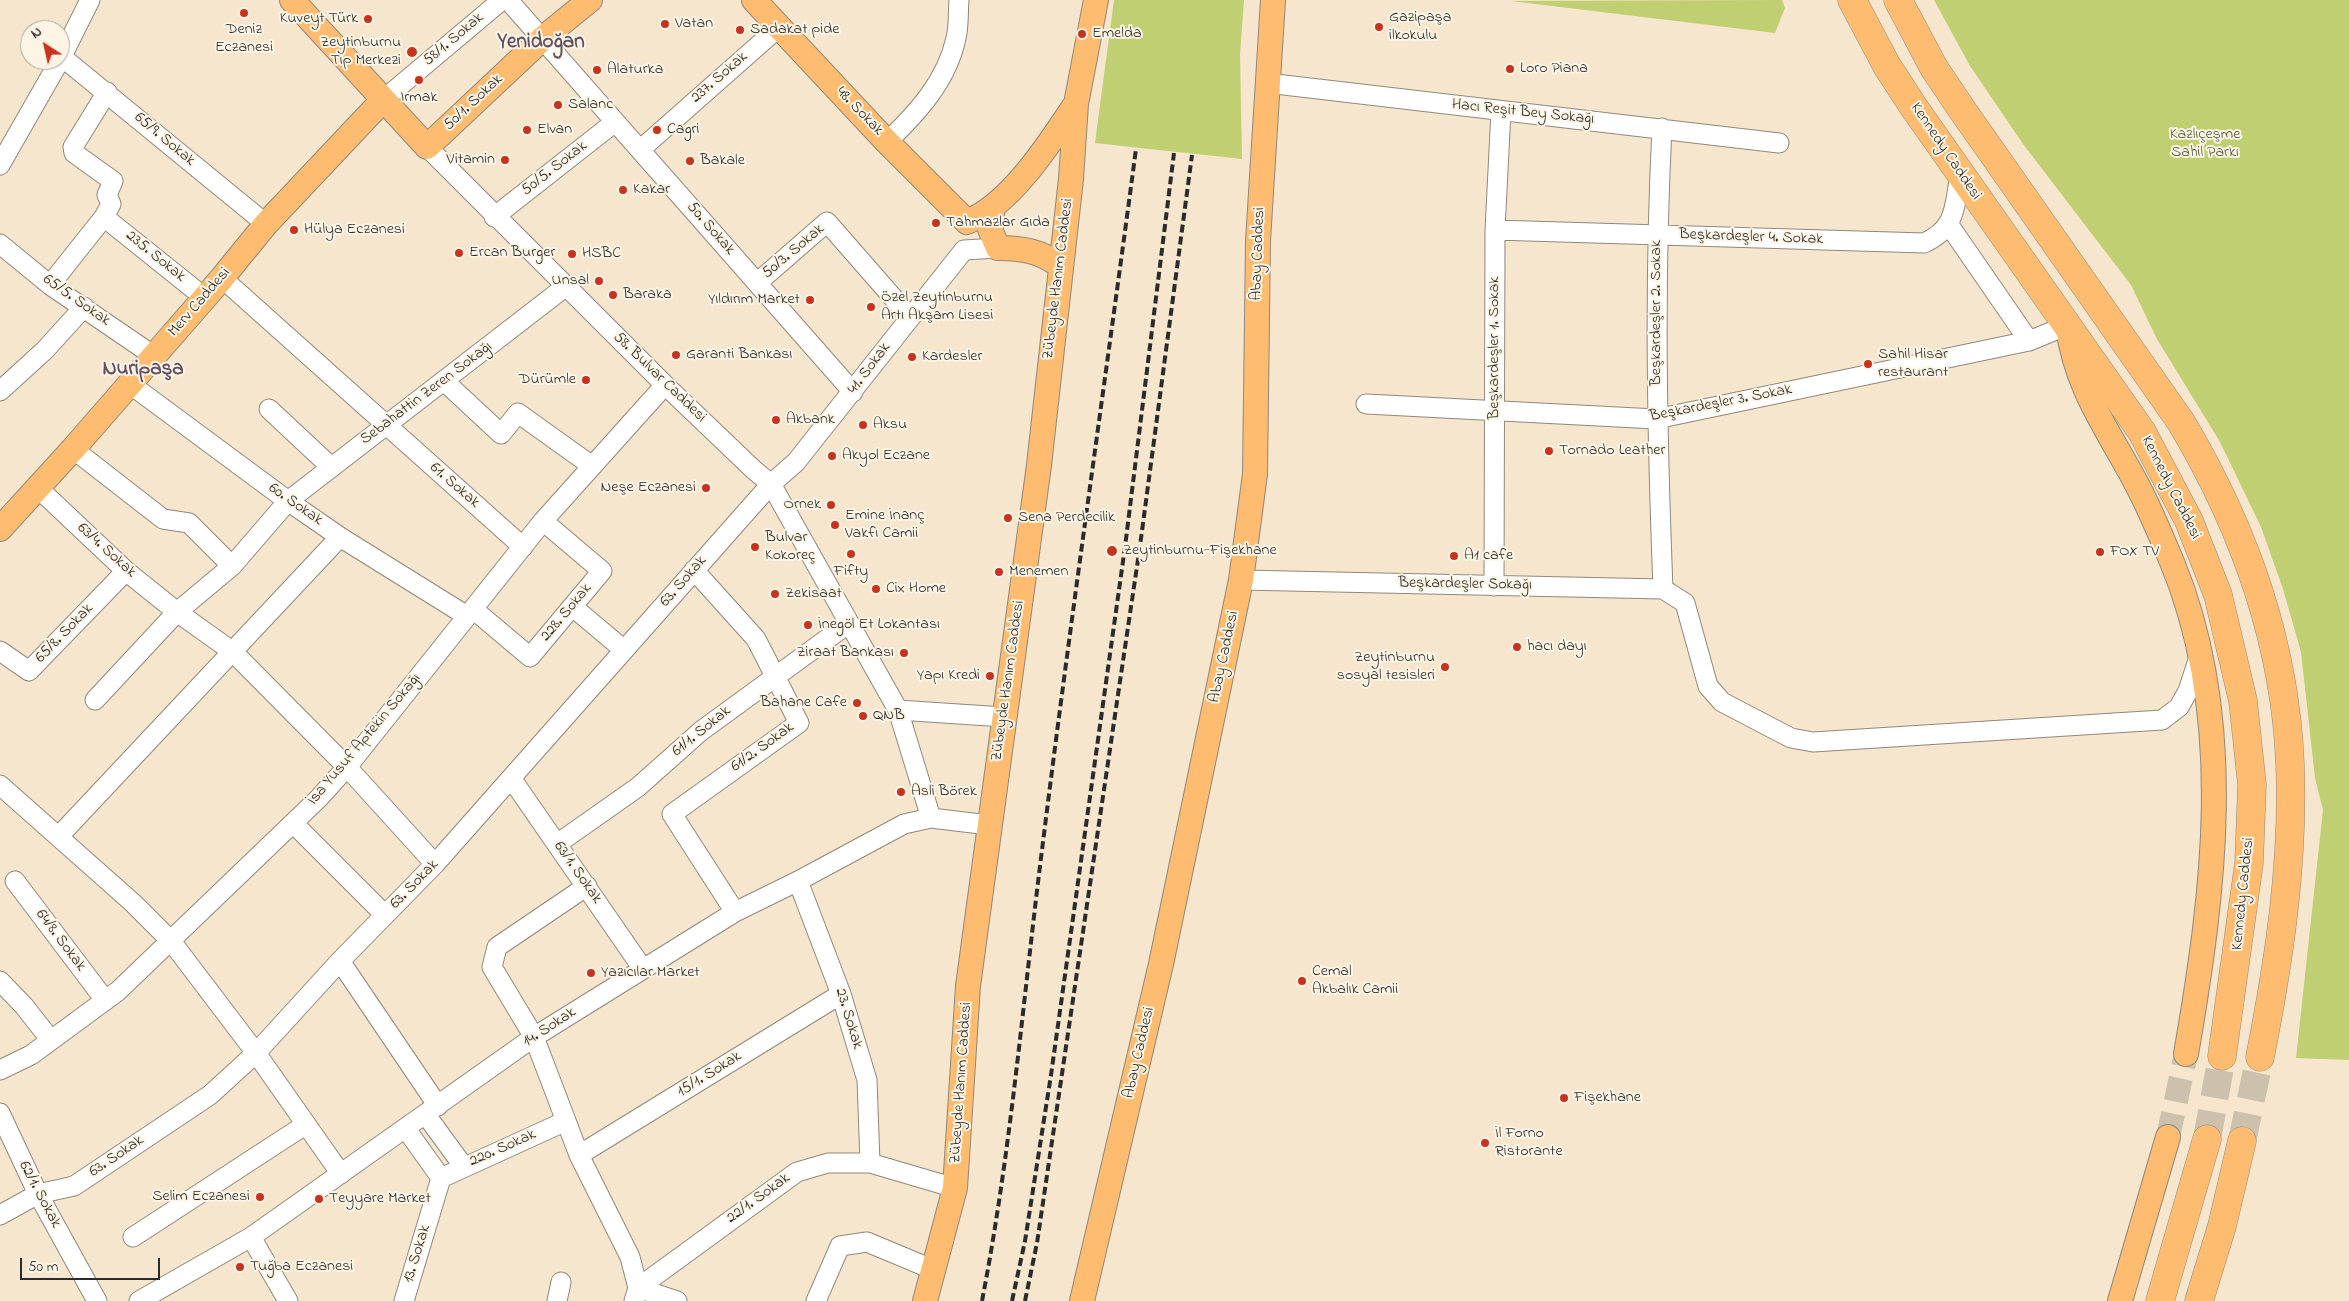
<!DOCTYPE html>
<meta charset="utf-8">
<style>
body{margin:0}
#map{position:relative;width:2349px;height:1301px;overflow:hidden;background:#f5e6cd;font-family:"Indie Flower",sans-serif}
canvas{display:block}
.north{position:absolute;left:20px;top:20px;width:50px;height:50px;box-sizing:border-box;background:#fcf5e5;border:1px solid #a8a49b;border-radius:50%;rotate:325deg;font-size:14px;font-weight:700;line-height:20px;text-align:center;color:#2b2b2b}
.north::after{content:'';display:block;margin:auto;width:18px;height:22px;background:#c8321e;clip-path:polygon(50% 0,100% 100%,50% 72%,0 100%)}
.scale{position:absolute;left:20px;top:1258px;width:140px;height:22px;box-sizing:border-box;border:2px solid #2b2b2b;border-top:0;padding-left:6px;font-size:15px;line-height:18px;white-space:nowrap;color:#2b2b2b;-webkit-text-stroke:4px #fcf5e5;paint-order:stroke}
</style>
<div id="map">
<canvas width="2349" height="1301"></canvas>
<div class="north">N</div>
<div class="scale">50 m</div>
</div>
<script>
const ctx = document.querySelector('canvas').getContext('2d');
ctx.lineJoin = 'round';
function fillPath(path, color) { ctx.fillStyle = color; ctx.fill(path, 'evenodd'); }
function stroke(path, color, width, dash) { ctx.strokeStyle = color; ctx.lineWidth = width; ctx.lineCap = dash ? 'butt' : 'round'; ctx.setLineDash(dash || []); ctx.stroke(path); }
function label(font, color, halo, rows, align = 'center') {
  ctx.font = font + ' "Indie Flower",sans-serif'; ctx.lineWidth = 4; ctx.setLineDash([]); ctx.textBaseline = 'middle'; ctx.strokeStyle = halo; ctx.fillStyle = color; for (const [text, x, y, turn = 0] of rows) {
    ctx.save(); ctx.translate(x, y); ctx.rotate((+turn || 0) * Math.PI / 180); ctx.textAlign = isNaN(turn) ? turn : align; if (halo) ctx.strokeText(text, 0, 0); ctx.fillText(text, 0, 0); ctx.restore();
  }
}
fillPath(new Path2D(`
 M 1114,0 L 1244,0 L 1240,54 L 1242,159 L 1095,143 Z
 M 1782,0 L 1785,8 L 1775,33 L 1511,1 Z
 M 1934,0 L 2349,0 L 2349,1060 L 2296,1058 L 2323,810 L 2315,778 L 2301,652 L 2283,589 L 2261,527 L 2220,442 L 2157,339 L 2131,285 L 2023,144 L 1970,66 Z`), '#c0cf71');
stroke(new Path2D(`
 M 2168,1137 L 2186,1054`), '#cdc1ad', 24, [24, 12]);
stroke(new Path2D(`
 M 2207,1139 L 2222,1056
 M 2242,1141 L 2260,1057`), '#cdc1ad', 28, [28, 14]);
const minor = new Path2D(`
 M 508,0 L 853,392
 M 62,57 L 266,224
 M 60,60 L 90,0
 M 1267,83 L 1779,143
 M 383,100 L 502,0
 M 1662,128 C 1654,282 1657,435 1663,589
 M 887,142 C 917,113 947,81 956,38 C 959,26 958,12 959,0
 M 427,147 L 665,385 L 754,470 L 771,484 L 898,710 L 931,818
 M 641,149 L 778,28
 M 0,165 L 60,60
 M 104,217 L 205,298
 M 494,217 L 615,122
 M 1949,225 L 2029,341
 M 1495,230 L 1924,243 C 1957,228 1954,207 1960,175
 M 0,244 L 50,285 L 154,356
 M 964,250 L 998,248
 M 222,278 L 523,547
 M 757,283 L 827,222 L 910,317
 M 50,285 L 104,217 L 111,204 L 107,195 L 113,181 L 74,153 L 73,147 L 107,92
 M 444,381 L 501,434 L 518,413 L 592,466
 M 130,384 L 288,501 L 340,537 L 467,616
 M 0,391 L 45,350 L 84,307
 M 1366,404 L 1656,419 L 2029,341 L 2068,325
 M 269,409 L 331,467
 M 73,449 L 163,519 L 189,523 L 232,566
 M 38,488 L 126,571 L 177,612 L 233,652 L 347,767 L 435,864
 M 694,570 L 756,639 L 799,723 L 672,814 L 735,912
 M 1241,580 L 1663,589 L 1685,603 L 1708,686 L 1722,702 L 1791,738 L 1813,742 L 2162,720 L 2179,707 L 2188,691 L 2200,654
 M 1494,586 L 1495,230 L 1501,111
 M 573,607 L 624,650
 M 473,609 L 530,657 L 602,571 L 543,521
 M 0,651 L 29,671 L 126,571
 M 95,700 L 177,612 L 232,566 L 288,501 L 565,287
 M 898,710 L 1004,717
 M 511,778 L 643,969
 M 0,785 L 133,903 L 171,941 L 256,1053 L 341,1174
 M 293,823 L 385,915
 M 59,836 L 340,537
 M 557,844 L 638,787 L 701,731 L 849,623
 M 15,881 L 105,1000
 M 798,881 L 841,994 L 867,1080 L 870,1163
 M 587,886 L 497,947 L 492,967 L 534,1037 L 579,1155 L 630,1257 L 638,1288 L 634,1301
 M 340,961 L 438,1106
 M 0,981 L 24,1006 L 50,1039
 M 0,1070 L 31,1055 L 118,991 L 319,798 L 347,767 L 543,521 L 665,385
 M 0,1113 L 38,1194 L 97,1301
 M 426,1115 L 464,1167
 M 406,1129 L 441,1178
 M 579,1155 L 841,994
 M 441,1178 L 566,1121
 M 0,1215 L 38,1194 L 74,1186 L 210,1095 L 256,1053 L 340,961 L 435,864 L 771,484 L 796,462 L 964,250
 M 133,1237 L 305,1125
 M 251,1237 L 288,1301
 M 638,1288 L 797,1172 L 828,1163 L 870,1163 L 955,1188
 M 638,1288 L 677,1301
 M 139,1301 L 251,1237 L 534,1037 L 735,912 L 798,881 L 904,824 L 931,818 L 989,825
 M 404,1301 L 441,1178
 M 557,1301 L 561,1282
 M 816,1301 L 840,1246 L 867,1242 L 934,1270`);
const major = new Path2D(`
 M 292,0 L 427,147 L 542,39 L 590,0
 M 754,0 L 887,142 L 967,222 C 1011,204 1049,144 1075,105
 M 993,207 L 990,229 L 998,248 C 1022,248 1041,251 1060,266
 M 2068,327 C 2076,387 2106,427 2134,479 C 2149,506 2160,534 2172,562 C 2237,719 2214,892 2186,1054
 M 0,529 L 73,449 L 222,278 L 266,224 L 383,100
 M 925,1301 L 955,1188 L 968,986 L 1039,465 L 1071,179 L 1076,104 L 1096,0
 M 1082,1301 L 1161,964 L 1241,580 L 1255,474 L 1258,241 L 1273,0
 M 2120,1301 L 2168,1137`);
const highway = new Path2D(`
 M 1852,0 L 1887,66 L 1913,106 L 2142,432 L 2189,521 L 2218,595 L 2243,701 L 2252,785 L 2249,863 L 2222,1056
 M 1898,0 L 1934,68 L 1963,111 L 2181,422 C 2243,526 2285,642 2290,764 C 2294,863 2279,961 2260,1057
 M 2160,1301 L 2207,1139
 M 2199,1301 L 2222,1226 L 2242,1141`);
stroke(minor, '#90887c', 21);
stroke(major, '#90887c', 26);
stroke(highway, '#90887c', 29);
stroke(minor, '#fff', 19);
stroke(major, '#fdbc6f', 24);
stroke(highway, '#fdbc6f', 28);
stroke(new Path2D(`
 M 982,1301 C 1011,1151 1023,1000 1042,850 C 1071,616 1105,383 1136,149
 M 1012,1301 L 1025,1241 L 1051,1075 L 1125,547 L 1174,153
 M 1025,1301 L 1037,1243 L 1140,546 L 1192,155`), '#2b2b2b', 4, [8, 4]);
for (const [x, y, r, color] of [
 [244,13,5,"#c8321e"],
 [368,19,5,"#c8321e"],
 [665,24,5,"#c8321e"],
 [1379,27,5,"#c8321e"],
 [740,30,5,"#c8321e"],
 [1082,34,5,"#c8321e"],
 [412,52,6,"#c8321e"],
 [1510,69,5,"#c8321e"],
 [597,70,5,"#c8321e"],
 [419,80,5,"#c8321e"],
 [558,105,5,"#c8321e"],
 [527,130,5,"#c8321e"],
 [657,130,5,"#c8321e"],
 [505,160,5,"#c8321e"],
 [690,161,5,"#c8321e"],
 [623,190,5,"#c8321e"],
 [936,223,5,"#c8321e"],
 [294,230,5,"#c8321e"],
 [459,253,5,"#c8321e"],
 [572,254,5,"#c8321e"],
 [599,281,5,"#c8321e"],
 [613,295,5,"#c8321e"],
 [810,300,5,"#c8321e"],
 [871,307,5,"#c8321e"],
 [676,355,5,"#c8321e"],
 [912,357,5,"#c8321e"],
 [1868,364,5,"#c8321e"],
 [586,380,5,"#c8321e"],
 [776,420,5,"#c8321e"],
 [863,425,5,"#c8321e"],
 [1549,451,5,"#c8321e"],
 [832,456,5,"#c8321e"],
 [706,488,5,"#c8321e"],
 [831,505,5,"#c8321e"],
 [1008,518,5,"#c8321e"],
 [835,525,5,"#c8321e"],
 [755,547,5,"#c8321e"],
 [1112,551,6,"#c8321e"],
 [2100,552,5,"#c8321e"],
 [851,554,5,"#c8321e"],
 [1454,556,5,"#c8321e"],
 [999,572,5,"#c8321e"],
 [876,589,5,"#c8321e"],
 [775,594,5,"#c8321e"],
 [808,625,5,"#c8321e"],
 [1517,647,5,"#c8321e"],
 [904,653,5,"#c8321e"],
 [1445,667,5,"#c8321e"],
 [990,676,5,"#c8321e"],
 [857,703,5,"#c8321e"],
 [863,716,5,"#c8321e"],
 [901,792,5,"#c8321e"],
 [591,973,5,"#c8321e"],
 [1302,981,5,"#c8321e"],
 [1564,1098,5,"#c8321e"],
 [1485,1143,5,"#c8321e"],
 [260,1197,5,"#c8321e"],
 [319,1199,5,"#c8321e"],
 [240,1267,5,"#c8321e"]
]) { const dot = new Path2D(); dot.arc(x, y, r, 0, 2 * Math.PI); ctx.fillStyle = color; ctx.fill(dot); stroke(dot, '#fcf5e5', 2); }
label('16px', '#2b2b2b', '#fcf5e5', [
 ["Gazipaşa",1389,18],
 ["ilkokulu",1389,36],
 ["Kuveyt Türk",358,19,"right"],
 ["Vatan",675,24],
 ["Deniz",244,30,"center"],
 ["Eczanesi",244,48,"center"],
 ["Sadakat pide",750,30],
 ["Emelda",1092,34],
 ["Zeytinburnu",401,43,"right"],
 ["Tıp Merkezi",401,61,"right"],
 ["Loro Piana",1520,69],
 ["Alaturka",607,70],
 ["Irmak",419,98,"center"],
 ["Salanc",568,105],
 ["Elvan",537,130],
 ["Cagri",667,130],
 ["Vitamin",495,160,"right"],
 ["Bakale",700,161],
 ["Kakar",633,190],
 ["Tahmazlar Gıda",946,223],
 ["Hülya Eczanesi",304,230],
 ["Ercan Burger",469,253],
 ["HSBC",582,254],
 ["Unsal",589,281,"right"],
 ["Baraka",623,295],
 ["Özel Zeytinburnu",881,298],
 ["Artı Akşam Lisesi",881,316],
 ["Yıldırım Market",800,300,"right"],
 ["Garanti Bankası",686,355],
 ["Sahil Hisar",1878,355],
 ["restaurant",1878,373],
 ["Kardesler",922,357],
 ["Dürümle",576,380,"right"],
 ["Akbank",786,420],
 ["Aksu",873,425],
 ["Tornado Leather",1559,451],
 ["Akyol Eczane",842,456],
 ["Neşe Eczanesi",696,488,"right"],
 ["Ornek",821,505,"right"],
 ["Emine İnanç",845,516],
 ["Vakfı Camii",845,534],
 ["Sena Perdecilik",1018,518],
 ["Bulvar",765,538],
 ["Kokoreç",765,556],
 ["Zeytinburnu-Fişekhane",1123,551],
 ["FOX TV",2110,552],
 ["A1 cafe",1464,556],
 ["Fifty",851,572,"center"],
 ["Menemen",1009,572],
 ["Cix Home",886,589],
 ["Zekisaat",785,594],
 ["İnegöl Et Lokantası",818,625],
 ["hacı dayı",1527,647],
 ["Ziraat Bankası",894,653,"right"],
 ["Zeytinburnu",1435,658,"right"],
 ["sosyal tesisleri",1435,676,"right"],
 ["Yapı Kredi",980,676,"right"],
 ["Bahane Cafe",847,703,"right"],
 ["QNB",873,716],
 ["Asli Börek",911,792],
 ["Cemal",1312,972],
 ["Akbalık Camii",1312,990],
 ["Yazıcılar Market",601,973],
 ["Fişekhane",1574,1098],
 ["İl Forno",1495,1134],
 ["Ristorante",1495,1152],
 ["Selim Eczanesi",250,1197,"right"],
 ["Teyyare Market",329,1199],
 ["Tuğba Eczanesi",250,1267]
], 'left');
label('16px', '#2b2b2b', '#fcf5e5', [
 ["58/1. Sokak",454,40,-40],
 ["237. Sokak",720,78,-41],
 ["50/1. Sokak",474,103,-43],
 ["48. Sokak",859,112,46],
 ["Hacı Reşit Bey Sokağı",1523,113,6],
 ["65/9. Sokak",164,140,40],
 ["Kennedy Caddesi",1945,152,56],
 ["50/5. Sokak",555,169,-38],
 ["50. Sokak",710,229,49],
 ["Beşkardeşler 4. Sokak",1751,238,2],
 ["50/3. Sokak",794,252,-40],
 ["Abay Caddesi",1259,254,-88],
 ["235. Sokak",155,257,39],
 ["Zübeyde Hanım Caddesi",1059,279,-83],
 ["65/5. Sokak",76,301,35],
 ["Merv Caddesi",200,303,-49],
 ["Beşkardeşler 2. Sokak",1657,313,-90],
 ["Beşkardeşler 1. Sokak",1495,348,-90],
 ["41. Sokak",870,369,-53],
 ["58. Bulvar Caddesi",659,378,44],
 ["Sebahattin Zeren Sokağı",427,394,-37],
 ["Beşkardeşler 3. Sokak",1721,404,-11],
 ["61. Sokak",454,486,41],
 ["Kennedy Caddesi",2170,488,63],
 ["60. Sokak",295,505,35],
 ["63/4. Sokak",106,551,42],
 ["63. Sokak",684,582,-49],
 ["Beşkardeşler Sokağı",1465,585,1],
 ["228. Sokak",567,613,-50],
 ["65/8. Sokak",65,634,-46],
 ["Abay Caddesi",1225,657,-78],
 ["Zübeyde Hanım Caddesi",1009,681,-82],
 ["61/1. Sokak",702,732,-39],
 ["İsa Yusuf Aptekin Sokağı",365,740,-50],
 ["61/2. Sokak",763,748,-36],
 ["63/1. Sokak",577,873,55],
 ["63. Sokak",415,885,-46],
 ["Kennedy Caddesi",2244,894,-84],
 ["64/8. Sokak",60,941,53],
 ["23. Sokak",848,1019,73],
 ["14. Sokak",550,1028,-33],
 ["Abay Caddesi",1140,1053,-77],
 ["15/1. Sokak",710,1075,-32],
 ["Zübeyde Hanım Caddesi",962,1083,-86],
 ["220. Sokak",503,1149,-24],
 ["63. Sokak",117,1157,-34],
 ["62/1. Sokak",39,1195,62],
 ["22/1. Sokak",759,1199,-36],
 ["13. Sokak",418,1254,-73]
]);
label('16px', '#50543c', '#fcf5e5', [
 ["Kazlıçeşme",2205,135],
 ["Sahil Parkı",2205,153]
]);
label('bold 21px', '#614f62', '#fcf5e5', [
 ["Yenidoğan",541,44],
 ["Nuripaşa",143,371]
]);
</script>
